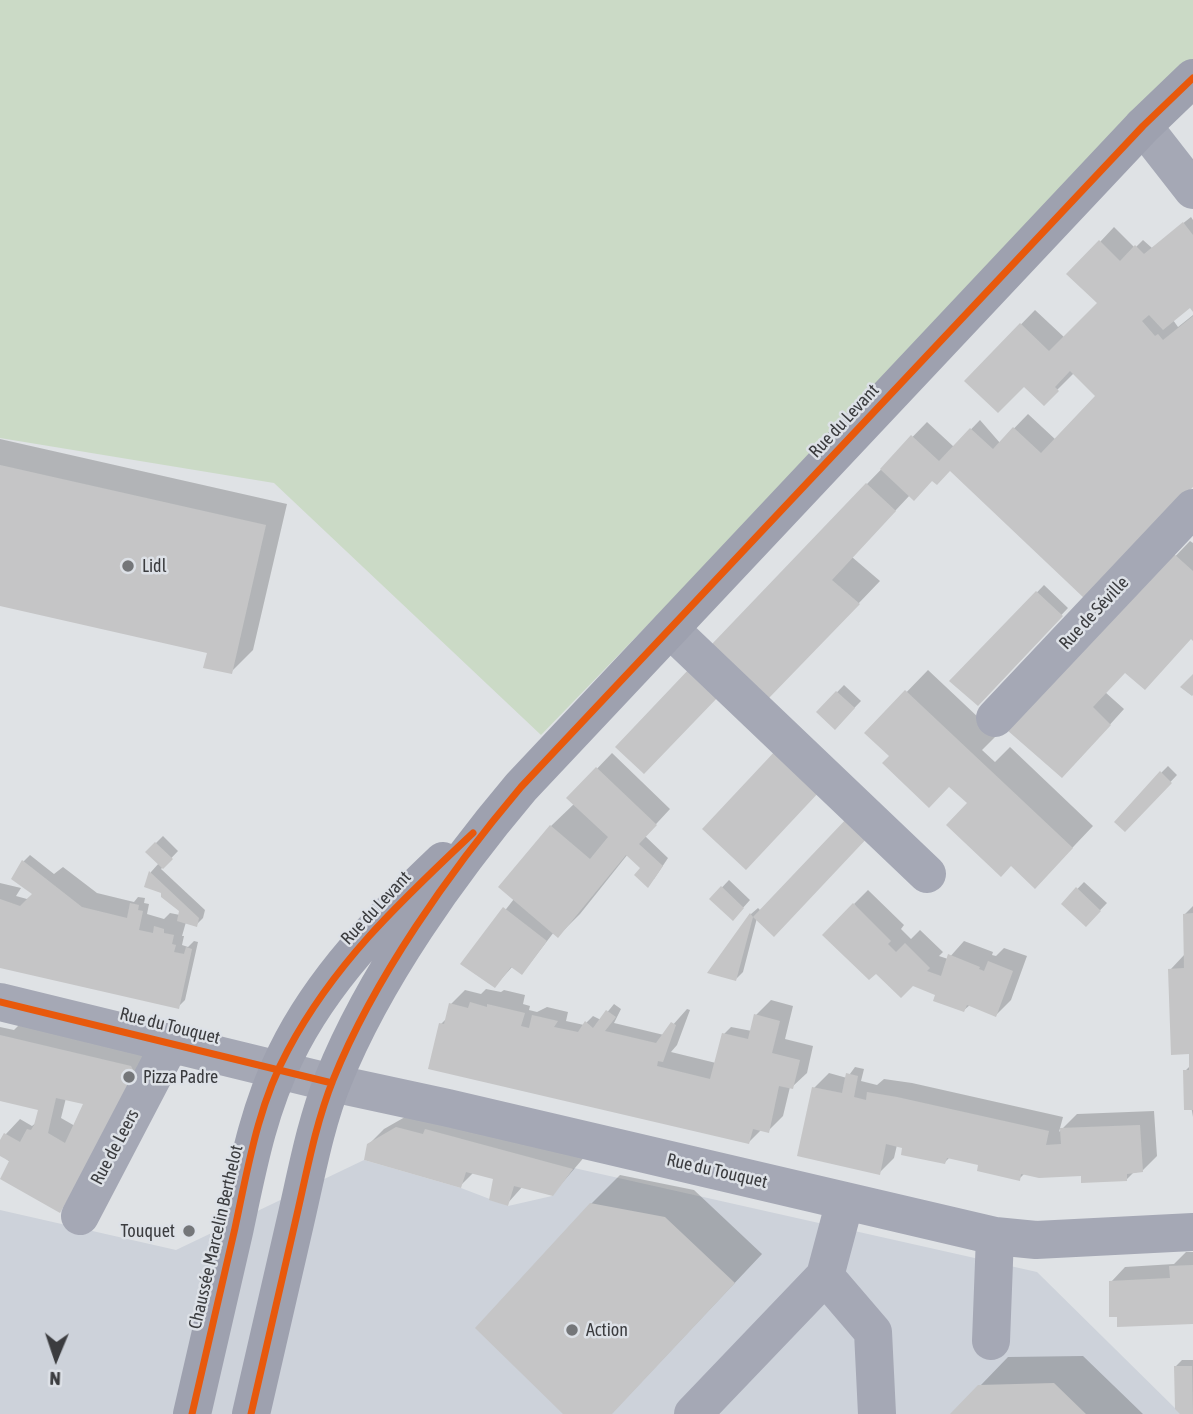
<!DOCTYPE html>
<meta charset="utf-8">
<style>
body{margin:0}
#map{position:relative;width:1193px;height:1414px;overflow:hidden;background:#dfe2e5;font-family:"Asap Condensed",sans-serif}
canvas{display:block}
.north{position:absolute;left:21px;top:1323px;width:70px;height:70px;-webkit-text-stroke:5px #dde1e7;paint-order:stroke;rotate:182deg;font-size:19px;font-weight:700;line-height:28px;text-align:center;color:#3b3c3f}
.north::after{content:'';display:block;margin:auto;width:24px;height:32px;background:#3b3c3f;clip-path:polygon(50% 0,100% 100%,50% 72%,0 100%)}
</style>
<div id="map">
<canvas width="1193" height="1414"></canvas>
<div class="north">N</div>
</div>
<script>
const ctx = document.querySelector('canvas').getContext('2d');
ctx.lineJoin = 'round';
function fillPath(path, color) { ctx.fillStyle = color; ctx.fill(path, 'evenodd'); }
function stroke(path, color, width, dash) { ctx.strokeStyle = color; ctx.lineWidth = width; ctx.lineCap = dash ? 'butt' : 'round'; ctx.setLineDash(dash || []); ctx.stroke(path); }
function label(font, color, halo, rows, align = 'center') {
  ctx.font = font + ' "Asap Condensed",sans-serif'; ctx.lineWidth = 5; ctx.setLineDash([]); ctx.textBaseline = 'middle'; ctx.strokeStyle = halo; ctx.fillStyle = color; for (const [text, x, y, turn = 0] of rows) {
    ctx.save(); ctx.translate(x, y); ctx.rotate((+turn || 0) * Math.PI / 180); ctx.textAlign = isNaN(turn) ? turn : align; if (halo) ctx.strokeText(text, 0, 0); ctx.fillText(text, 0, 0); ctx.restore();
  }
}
fillPath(new Path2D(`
 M 364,1160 L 461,1188 L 508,1206 L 552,1196 L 574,1168 L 1037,1272 L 1181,1414 L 0,1414 L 0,1210 L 176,1250 Z`), '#cdd2da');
fillPath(new Path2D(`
 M 0,0 L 1193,0 L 1193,62 L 541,735 L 274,483 L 0,438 Z`), '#cbdac6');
fillPath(new Path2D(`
 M 1191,217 L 1193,220 L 1193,310 L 1190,306 L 1173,320 L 1178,327 L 1193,315 L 1193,486 L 950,469 L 910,495 L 852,557 L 880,581 L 791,674 L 867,484 L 927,422 L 954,447 L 980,420 L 1000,443 L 1028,414 L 1056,440 L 1117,376 L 1074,373 L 1044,403 L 1025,384 L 966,381 L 1035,310 L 1065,338 L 1100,303 L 1100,242 L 1114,227 L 1135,248 L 1143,240 L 1152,248 Z
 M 0,439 L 287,504 L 253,650 L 231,672 L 209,652 L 0,604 Z
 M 1190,541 L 1193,543 L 1193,638 L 1192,637 L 1126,670 L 1105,692 L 1124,709 L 1077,761 L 1093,642 Z
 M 1044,585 L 1068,608 L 978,703 L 952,681 Z
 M 928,670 L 997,735 L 982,750 L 995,762 L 1010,747 L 1093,826 L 1056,865 L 1012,864 L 969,803 L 950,785 L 891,756 L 867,733 Z
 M 844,685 L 861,701 L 835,728 L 818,712 Z
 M 612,753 L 670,809 L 645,836 L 668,858 L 654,879 L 628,854 L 580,914 L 558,936 L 554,932 L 528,966 L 513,966 L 495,986 L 463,964 L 514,899 L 551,826 L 575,803 L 569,798 Z
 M 1168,766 L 1177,775 L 1125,830 L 1161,773 Z
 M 163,836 L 178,851 L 161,869 L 205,910 L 203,918 L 196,925 L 186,922 L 182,936 L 184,936 L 182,945 L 188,947 L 194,941 L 198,942 L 185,1000 L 178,1007 L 0,966 L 0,883 L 21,888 L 16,896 L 27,899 L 34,893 L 23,862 L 30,855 L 54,874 L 63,867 L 97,893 L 134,902 L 138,897 L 145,898 L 144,903 L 149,904 L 147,914 L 164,919 L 170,913 L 180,915 L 181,911 L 163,892 L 146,886 L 151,872 L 159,863 L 147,852 Z
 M 729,880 L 750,900 L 733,919 L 711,899 Z
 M 1084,882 L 1107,903 L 1086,925 L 1063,904 Z
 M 868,890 L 904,925 L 901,929 L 911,939 L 920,930 L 943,952 L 939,956 L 948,959 L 964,941 L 993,952 L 992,955 L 996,956 L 1004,948 L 1027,956 L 1011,1000 L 996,1015 L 970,1005 L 964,1010 L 937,994 L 913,984 L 854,904 Z
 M 1193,906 L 1193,1117 L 1185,1071 L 1191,1065 L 1190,1052 L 1170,970 L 1185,954 L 1184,915 Z
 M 758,908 L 761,911 L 757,918 L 743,972 L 736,979 L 751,914 Z
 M 486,989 L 501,992 L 504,990 L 525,995 L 523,1004 L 530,1006 L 529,1010 L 537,1012 L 547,1007 L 568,1012 L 566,1021 L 584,1025 L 593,1016 L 601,1020 L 614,1004 L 621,1009 L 614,1023 L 664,1035 L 687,1009 L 690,1010 L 677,1045 L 671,1052 L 716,1063 L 724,1034 L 731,1027 L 752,1031 L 756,1015 L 771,1000 L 793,1006 L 785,1039 L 813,1046 L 807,1073 L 792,1087 L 790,1087 L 783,1116 L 768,1131 L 762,1129 L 749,1142 L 441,1024 L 448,1017 L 451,1004 L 465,990 L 481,994 Z
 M 22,1022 L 146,1052 L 84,1178 L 10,1162 L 0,1154 L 0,1144 L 6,1134 L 20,1119 L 32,1126 L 37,1122 L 40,1109 L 0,1099 L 0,1027 L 14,1030 ZM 66,1098 L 86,1103 L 75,1126 L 61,1118 Z
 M 855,1067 L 864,1069 L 861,1081 L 877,1085 L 884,1079 L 912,1083 L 1063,1117 L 1059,1132 L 1077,1114 L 1154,1111 L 1157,1156 L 1142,1171 L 1133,1173 L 1126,1180 L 1086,1174 L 1025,1173 L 1019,1179 L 986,1165 L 950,1157 L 945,1162 L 897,1145 L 894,1158 L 879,1173 L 814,1088 L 829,1073 L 847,1078 Z
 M 412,1113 L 586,1155 L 552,1195 L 523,1186 L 507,1204 L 495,1178 L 474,1172 L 460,1186 L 369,1144 L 384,1129 Z
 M 620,1175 L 694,1190 L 762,1254 L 611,1414 L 566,1414 L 591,1204 Z
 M 1186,1252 L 1193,1252 L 1193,1322 L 1111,1282 L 1125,1267 L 1174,1264 Z
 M 1083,1356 L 1143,1414 L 953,1414 L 1008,1357 Z
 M 1182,1360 L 1193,1360 L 1193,1414 L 1183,1414 L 1175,1367 Z`), '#0003');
fillPath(new Path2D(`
 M 1183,222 L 1193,235 L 1193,312 L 1190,308 L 1163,330 L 1149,315 L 1142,321 L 1155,336 L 1158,334 L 1163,340 L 1193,316 L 1193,487 L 1085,599 L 950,471 L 937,485 L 932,481 L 914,501 L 880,469 L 911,435 L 939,461 L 970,428 L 993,449 L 1013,427 L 1041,453 L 1095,396 L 1070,371 L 1055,387 L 1059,391 L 1044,406 L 1024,387 L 998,413 L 964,381 L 1020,323 L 1049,351 L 1097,303 L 1066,274 L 1099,240 L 1120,261 L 1135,245 L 1144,254 Z
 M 0,465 L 266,525 L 232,674 L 203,668 L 207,653 L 0,606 Z
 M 866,483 L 896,511 L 832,580 L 860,604 L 769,698 L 712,644 Z
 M 1174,554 L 1193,571 L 1193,641 L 1191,639 L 1145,690 L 1125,673 L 1093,707 L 1111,725 L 1062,778 L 1007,730 Z
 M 1036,591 L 1063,616 L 978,706 L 949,681 Z
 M 690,668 L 720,695 L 644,774 L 615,747 Z
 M 1193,674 L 1193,695 L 1192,696 L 1180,687 Z
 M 905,690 L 1073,848 L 1035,889 L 1011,866 L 1001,877 L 946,825 L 967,803 L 949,787 L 929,808 L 882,763 L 889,756 L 864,733 Z
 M 836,691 L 855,708 L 835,730 L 816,712 Z
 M 777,749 L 821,790 L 746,870 L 702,829 Z
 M 596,767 L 657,825 L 639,844 L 663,866 L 648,888 L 634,875 L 640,868 L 626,855 L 558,938 L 498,887 L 550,825 L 590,859 L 608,837 L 566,798 Z
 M 1160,771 L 1172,783 L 1125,832 L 1114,822 Z
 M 849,816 L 870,835 L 774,937 L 753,917 Z
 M 155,842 L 173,859 L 163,869 L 145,852 Z
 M 22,860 L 82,907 L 127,918 L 130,903 L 139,905 L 138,910 L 143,911 L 139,930 L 153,933 L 154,926 L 164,929 L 164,933 L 174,935 L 172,944 L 176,945 L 174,952 L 184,954 L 186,947 L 192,949 L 179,1009 L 0,968 L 0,899 L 20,906 L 32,894 L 11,879 Z
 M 149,871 L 199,918 L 197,927 L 177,921 L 179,911 L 161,897 L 161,893 L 144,887 Z
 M 721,886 L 744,908 L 733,921 L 709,899 Z
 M 1076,887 L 1101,911 L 1086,927 L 1061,904 Z
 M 853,903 L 891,941 L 888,944 L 896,952 L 905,943 L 930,968 L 927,971 L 941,976 L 948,954 L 980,967 L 979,969 L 984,971 L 988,961 L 1013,971 L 996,1017 L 967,1005 L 964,1012 L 933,1001 L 935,995 L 913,986 L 901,998 L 876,974 L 869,980 L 822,935 Z
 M 503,907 L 547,941 L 522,975 L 511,967 L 495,988 L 460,964 Z
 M 750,913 L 753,917 L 736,981 L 707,973 Z
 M 1193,913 L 1193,1110 L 1184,1110 L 1183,1070 L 1189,1070 L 1189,1054 L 1171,1055 L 1168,969 L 1184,968 L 1183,914 Z
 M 470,1002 L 487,1007 L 487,1004 L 525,1013 L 521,1026 L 529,1028 L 532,1015 L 558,1021 L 554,1027 L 578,1032 L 585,1021 L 593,1028 L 606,1010 L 616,1017 L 605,1031 L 656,1043 L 671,1022 L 676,1025 L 663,1062 L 658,1061 L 657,1066 L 710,1079 L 722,1033 L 748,1039 L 754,1014 L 780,1021 L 772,1053 L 800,1060 L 793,1089 L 779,1086 L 769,1133 L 753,1129 L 749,1144 L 428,1069 L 439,1023 L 444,1024 L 449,1003 L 468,1008 Z
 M 0,1035 L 131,1066 L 137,1078 L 60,1213 L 0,1179 L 9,1161 L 0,1156 L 0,1140 L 4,1133 L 20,1142 L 27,1129 L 31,1130 L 34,1125 L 38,1110 L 0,1101 ZM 56,1098 L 83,1104 L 65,1143 L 48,1133 Z
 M 846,1073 L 858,1076 L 854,1097 L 866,1100 L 867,1092 L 897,1097 L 1049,1131 L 1046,1145 L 1061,1144 L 1060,1128 L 1140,1125 L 1143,1172 L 1127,1174 L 1127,1181 L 1081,1183 L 1081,1176 L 1039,1178 L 1021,1174 L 1020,1181 L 977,1171 L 978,1165 L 947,1158 L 945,1164 L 901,1155 L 902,1148 L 886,1144 L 880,1175 L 797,1156 L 812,1087 L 842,1093 Z
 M 396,1127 L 423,1134 L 425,1129 L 573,1169 L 553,1196 L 514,1186 L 508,1206 L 489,1200 L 493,1179 L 466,1172 L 461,1188 L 364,1160 L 367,1144 Z
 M 590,1203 L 665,1217 L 735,1283 L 612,1414 L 563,1414 L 475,1328 Z
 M 1193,1265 L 1193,1324 L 1117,1327 L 1117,1317 L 1109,1317 L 1109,1281 L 1170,1278 L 1169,1266 Z
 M 1174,1366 L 1192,1366 L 1193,1414 L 1180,1414 L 1175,1409 Z
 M 1054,1383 L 1086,1414 L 950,1414 L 978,1385 Z`), '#c5c5c6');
stroke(new Path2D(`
 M 1143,126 L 1193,190
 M 670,629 L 927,874
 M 995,718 L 1193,508
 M 0,1002 L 332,1083 L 448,1108 L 995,1236 L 1036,1240 L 1193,1232
 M 845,1201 L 825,1276 L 873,1332 L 877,1414
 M 80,1216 L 171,1042
 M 991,1341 L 995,1236
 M 693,1414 L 825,1276`), '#a5a8b5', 38);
stroke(new Path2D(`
 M 192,1414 C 206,1353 220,1293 234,1232 C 247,1171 258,1110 286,1054 C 323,978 383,918 443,861
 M 251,1414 C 266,1350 280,1287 295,1223 C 306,1176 315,1125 333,1080 C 374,978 450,871 521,787 L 1143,126 L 1193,78`), '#9ea1af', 38);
stroke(new Path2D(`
 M 0,1002 L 332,1083
 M 192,1414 C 206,1352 221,1290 235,1228 C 248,1167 258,1105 288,1050 C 335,962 401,901 473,833
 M 251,1414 C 266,1350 280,1287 295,1223 C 306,1176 315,1125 333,1080 C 374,978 450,871 521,787 L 1143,126 L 1193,78`), '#e8590c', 7);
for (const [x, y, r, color] of [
 [128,566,7,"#747679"],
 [129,1077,7,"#747679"],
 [189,1231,7,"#747679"],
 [572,1330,7,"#747679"]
]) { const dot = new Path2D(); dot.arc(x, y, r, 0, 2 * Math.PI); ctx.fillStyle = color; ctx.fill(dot); stroke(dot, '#dde1e7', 2.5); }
label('18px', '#3b3c3f', '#dde1e7', [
 ["Rue du Levant",844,421,-47],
 ["Rue de Séville",1094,613,-47],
 ["Rue du Levant",376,908,-47],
 ["Rue du Touquet",170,1026,14],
 ["Rue de Leers",115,1147,-62],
 ["Rue du Touquet",717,1171,13],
 ["Chaussée Marcelin Berthelot",216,1237,-77]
]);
label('18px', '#3b3c3f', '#dde1e7', [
 ["Lidl",142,566],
 ["Pizza Padre",143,1077],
 ["Touquet",175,1231,"right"],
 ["Action",586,1330]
], 'left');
</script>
